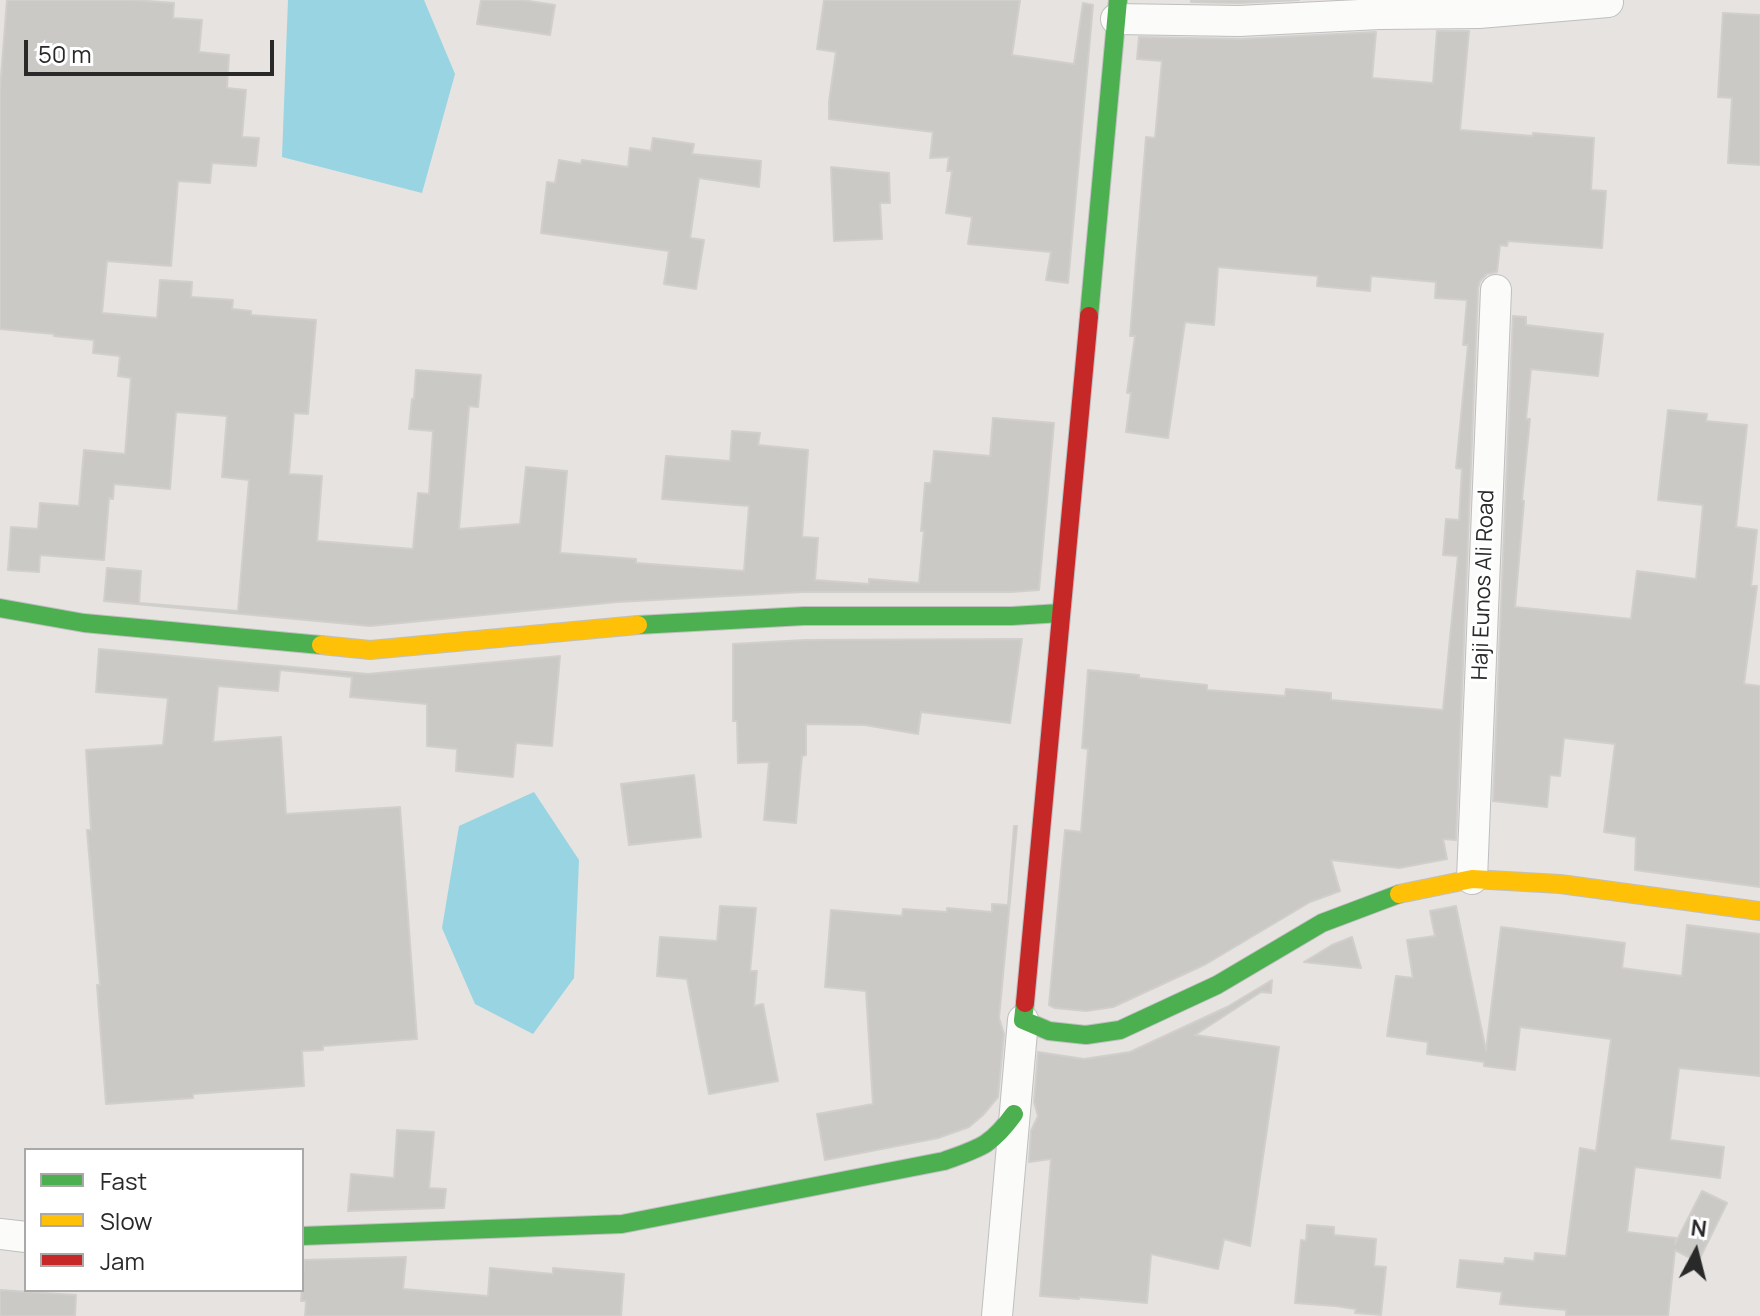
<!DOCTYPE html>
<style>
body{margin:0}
#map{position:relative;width:1760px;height:1316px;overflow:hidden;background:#e6e3e0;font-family:Manrope,sans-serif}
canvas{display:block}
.legend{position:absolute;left:24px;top:1148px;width:280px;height:144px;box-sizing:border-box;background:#fff;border:2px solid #a9a9a9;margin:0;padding:10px 14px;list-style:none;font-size:24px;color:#292929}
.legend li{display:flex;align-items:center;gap:16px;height:40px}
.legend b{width:40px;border:2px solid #a9a9a9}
.north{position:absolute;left:1656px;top:1212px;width:80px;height:80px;-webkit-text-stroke:6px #fff;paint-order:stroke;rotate:7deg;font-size:22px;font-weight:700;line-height:32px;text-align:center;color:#292929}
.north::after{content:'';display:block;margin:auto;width:28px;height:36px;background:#292929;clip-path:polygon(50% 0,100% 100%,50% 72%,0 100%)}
.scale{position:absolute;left:24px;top:40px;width:250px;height:36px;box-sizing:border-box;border:4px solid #292929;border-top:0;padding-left:10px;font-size:24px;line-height:28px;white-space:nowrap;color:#292929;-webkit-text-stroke:6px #fff;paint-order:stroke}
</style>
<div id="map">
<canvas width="1760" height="1316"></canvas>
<ul class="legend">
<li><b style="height:10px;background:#4caf50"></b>Fast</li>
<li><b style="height:10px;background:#ffc107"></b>Slow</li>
<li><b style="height:10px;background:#c62828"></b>Jam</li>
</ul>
<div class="north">N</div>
<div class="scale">50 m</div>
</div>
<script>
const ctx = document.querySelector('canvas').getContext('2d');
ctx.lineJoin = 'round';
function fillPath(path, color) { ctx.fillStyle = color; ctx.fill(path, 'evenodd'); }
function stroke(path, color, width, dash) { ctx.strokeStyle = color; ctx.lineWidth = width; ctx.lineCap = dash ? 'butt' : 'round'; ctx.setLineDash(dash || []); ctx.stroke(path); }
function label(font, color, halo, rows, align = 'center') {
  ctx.font = font + ' Manrope,sans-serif'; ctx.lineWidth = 6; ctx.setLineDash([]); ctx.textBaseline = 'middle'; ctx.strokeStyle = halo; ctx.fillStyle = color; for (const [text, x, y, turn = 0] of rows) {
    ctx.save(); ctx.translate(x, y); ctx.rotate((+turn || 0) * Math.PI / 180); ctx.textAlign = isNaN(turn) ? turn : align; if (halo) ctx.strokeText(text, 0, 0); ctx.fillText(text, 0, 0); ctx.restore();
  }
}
fillPath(new Path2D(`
 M 288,0 L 424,0 L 455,74 L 422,193 L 282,157 Z
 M 534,792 L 579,860 L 574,978 L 533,1034 L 475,1004 L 442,928 L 459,826 Z`), '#98d4e2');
const building = new Path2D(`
 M 7,0 L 134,0 L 174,3 L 173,18 L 202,20 L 199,52 L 229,55 L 227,88 L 246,90 L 242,137 L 259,138 L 256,166 L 212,163 L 210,183 L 178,181 L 171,266 L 107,261 L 102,313 L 157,318 L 160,280 L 192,282 L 191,297 L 233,300 L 232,309 L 251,311 L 251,315 L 316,320 L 308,414 L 294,413 L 289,474 L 322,476 L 317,541 L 413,549 L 418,493 L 429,494 L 433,431 L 409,429 L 412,399 L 414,399 L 416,370 L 481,375 L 478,407 L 469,406 L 459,529 L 520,524 L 526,467 L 567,471 L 560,553 L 636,559 L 636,563 L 744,571 L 749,506 L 662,499 L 666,456 L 730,461 L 732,431 L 760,433 L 758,445 L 808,450 L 802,537 L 818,538 L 815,580 L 869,584 L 869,579 L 919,583 L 924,531 L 921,531 L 925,483 L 931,483 L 934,451 L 990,456 L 993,418 L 1054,423 L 1039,590 L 1011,592 L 803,592 L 617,602 L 370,626 L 104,601 L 107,568 L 141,571 L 139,603 L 238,611 L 249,480 L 222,477 L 227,416 L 176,412 L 170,489 L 114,484 L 113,499 L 109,498 L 104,560 L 40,555 L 39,572 L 8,570 L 11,527 L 38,529 L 40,503 L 79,506 L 84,450 L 125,454 L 131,378 L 118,376 L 120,356 L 93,353 L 94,340 L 54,336 L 54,334 L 0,329 L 0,90 Z
 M 481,0 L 522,0 L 555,5 L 550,35 L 477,24 Z
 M 824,0 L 1020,0 L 1012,55 L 1074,64 L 1083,3 L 1093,5 L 1068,283 L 1046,280 L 1051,252 L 968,244 L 972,217 L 946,213 L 952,171 L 947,171 L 949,157 L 930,158 L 933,132 L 829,119 L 829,102 L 836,52 L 817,49 Z
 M 1191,0 L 1299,0 L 1239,3 L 1191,2 Z
 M 1723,13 L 1760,15 L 1760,165 L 1728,163 L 1732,98 L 1718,97 Z
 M 1437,31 L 1469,31 L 1460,130 L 1533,136 L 1533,133 L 1594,138 L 1591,190 L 1606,191 L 1602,248 L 1508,241 L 1507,246 L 1500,245 L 1497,272 L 1487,274 L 1480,281 L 1478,288 L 1456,840 L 1443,839 L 1447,859 L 1399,868 L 1331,860 L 1340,891 L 1310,902 L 1206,964 L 1113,1007 L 1086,1011 L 1055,1008 L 1049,1005 L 1065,830 L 1081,832 L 1088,749 L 1082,748 L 1088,670 L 1139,675 L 1139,678 L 1207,685 L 1207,690 L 1285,696 L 1286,689 L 1331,693 L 1331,700 L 1443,710 L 1458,556 L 1443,555 L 1446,519 L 1459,520 L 1462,469 L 1456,468 L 1468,345 L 1463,345 L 1467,300 L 1435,298 L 1436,282 L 1371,276 L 1370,291 L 1317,286 L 1318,276 L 1218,267 L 1214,325 L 1185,322 L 1168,438 L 1126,432 L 1131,393 L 1127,393 L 1135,336 L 1130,336 L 1146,137 L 1155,138 L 1162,61 L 1137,59 L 1139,37 L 1240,39 L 1376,32 L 1372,78 L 1433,83 Z
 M 653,138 L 694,144 L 692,154 L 761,161 L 759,187 L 699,178 L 690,238 L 704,240 L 696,289 L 664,284 L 669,251 L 541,233 L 547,182 L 555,183 L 559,160 L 581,164 L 582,160 L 628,167 L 630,148 L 651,151 Z
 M 831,167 L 889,173 L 890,203 L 880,203 L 882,239 L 834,241 Z
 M 1513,316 L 1526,317 L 1526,325 L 1603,334 L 1598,376 L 1531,369 L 1526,419 L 1530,419 L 1522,500 L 1524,501 L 1515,607 L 1631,619 L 1637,571 L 1696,579 L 1703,505 L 1658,500 L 1668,410 L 1707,414 L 1706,421 L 1747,425 L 1736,527 L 1757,530 L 1751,586 L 1757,586 L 1744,684 L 1760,686 L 1760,887 L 1635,870 L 1636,837 L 1604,832 L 1615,744 L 1564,738 L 1560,776 L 1550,775 L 1547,807 L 1493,801 Z
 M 1022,639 L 1010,723 L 921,712 L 918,734 L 865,725 L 806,724 L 806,755 L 802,756 L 796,823 L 764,820 L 769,762 L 738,763 L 737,721 L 733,721 L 733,644 L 805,640 Z
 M 99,649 L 368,674 L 560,656 L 552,746 L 516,743 L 513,777 L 456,771 L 457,749 L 427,746 L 427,704 L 350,697 L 352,677 L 280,670 L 278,691 L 218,686 L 213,742 L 281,737 L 286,814 L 400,807 L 417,1039 L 323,1046 L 323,1050 L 302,1051 L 304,1086 L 193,1094 L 193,1098 L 106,1104 L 97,985 L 100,985 L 87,830 L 91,830 L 86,750 L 163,745 L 168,698 L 96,692 Z
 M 694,775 L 701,837 L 629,845 L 621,784 Z
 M 1014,826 L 1017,826 L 999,1018 L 1004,1034 L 998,1097 L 983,1115 L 969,1127 L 938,1138 L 825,1160 L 817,1114 L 873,1104 L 866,991 L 825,987 L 831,910 L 902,916 L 903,909 L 947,912 L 947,908 L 992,912 L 992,904 L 1008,905 Z
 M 720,906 L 756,908 L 750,971 L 757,971 L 754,1006 L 763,1004 L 778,1081 L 709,1094 L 687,979 L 657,976 L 660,937 L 717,941 Z
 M 1456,906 L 1486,1051 L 1501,927 L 1625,943 L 1622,968 L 1682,976 L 1687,925 L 1760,934 L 1760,1076 L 1679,1068 L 1670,1140 L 1724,1147 L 1720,1178 L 1635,1167 L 1627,1232 L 1676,1238 L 1675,1244 L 1702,1191 L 1727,1203 L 1698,1262 L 1675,1250 L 1668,1316 L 1566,1316 L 1566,1310 L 1500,1304 L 1502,1292 L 1457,1287 L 1460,1260 L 1504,1264 L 1505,1258 L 1534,1261 L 1535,1253 L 1566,1256 L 1580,1148 L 1596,1151 L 1611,1039 L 1520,1027 L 1515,1070 L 1484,1066 L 1484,1062 L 1427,1054 L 1428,1042 L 1387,1036 L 1396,976 L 1413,978 L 1407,940 L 1435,936 L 1430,911 Z
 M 1352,937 L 1361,968 L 1304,962 L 1332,945 Z
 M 1272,980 L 1271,993 L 1261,992 L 1195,1035 L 1279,1047 L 1250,1246 L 1224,1239 L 1218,1269 L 1151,1254 L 1147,1303 L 1079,1297 L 1079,1299 L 1040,1296 L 1051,1159 L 1029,1162 L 1031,1131 L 1038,1116 L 1034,1102 L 1038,1052 L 1084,1059 L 1130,1052 L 1227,1007 Z
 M 397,1130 L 434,1132 L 429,1188 L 446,1189 L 444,1208 L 348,1211 L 351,1174 L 394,1178 Z
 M 1307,1225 L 1334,1227 L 1334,1235 L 1376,1239 L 1374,1266 L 1386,1267 L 1381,1315 L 1355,1313 L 1356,1309 L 1336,1306 L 1295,1303 L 1301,1240 L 1306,1241 Z
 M 406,1257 L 403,1289 L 488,1296 L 490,1268 L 553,1274 L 553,1268 L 624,1274 L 621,1316 L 305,1316 L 306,1301 L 301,1301 L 304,1260 Z
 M 0,1290 L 76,1295 L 75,1316 L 0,1316 Z`);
fillPath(building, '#cbc9c6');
stroke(building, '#d1cfcc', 2);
const street = new Path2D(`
 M 1116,19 L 1239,21 L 1379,14 L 1479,13 L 1608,2
 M 1472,879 L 1496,290
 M 0,1234 L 26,1237
 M 997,1316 L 1023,1020`);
const fast = new Path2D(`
 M 1089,316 L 1118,0
 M 0,608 L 84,623 L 321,645
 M 638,625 L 804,616 L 1012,616 L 1061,613
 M 1025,1003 L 1023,1020 L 1049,1031 L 1086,1035 L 1120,1030 L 1217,985 L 1322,923 L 1399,894
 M 302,1236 L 622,1224 L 944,1161 C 980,1148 991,1146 1014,1114`);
const slow = new Path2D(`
 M 321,645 L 370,650 L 638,625
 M 1399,894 L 1472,879 L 1560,884 L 1760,911`);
const jam = new Path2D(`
 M 1025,1003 L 1089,316`);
stroke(street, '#c0bfc0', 32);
stroke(fast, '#c0bfc0', 20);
stroke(slow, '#c0bfc0', 20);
stroke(jam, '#c0bfc0', 20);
stroke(street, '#fbfbfa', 30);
stroke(fast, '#4caf50', 18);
stroke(slow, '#ffc107', 18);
stroke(jam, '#c62828', 18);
label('22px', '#292929', '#fff', [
 ["Haji Eunos Ali Road",1484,585,-88]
]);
</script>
